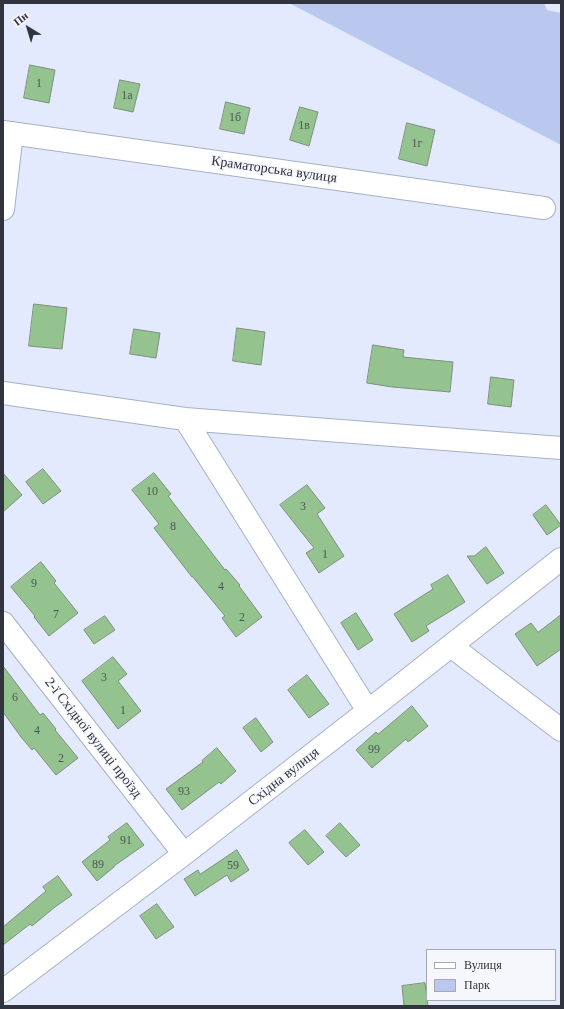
<!DOCTYPE html>
<meta charset="utf-8">
<style>
body{margin:0}
#map{position:relative;width:564px;height:1009px;overflow:hidden;background:#e3eafd;font-family:"Times New Roman",serif}
canvas{display:block}
.frame{position:absolute;inset:0;border:4px solid #31343e;pointer-events:none}
.legend{position:absolute;left:426px;top:949px;width:130px;height:52px;box-sizing:border-box;background:#f6f7fc;border:1px solid #a7a9b0;margin:0;padding:5px 7px;list-style:none;font-size:12px;color:#31343e}
.legend li{display:flex;align-items:center;gap:8px;height:20px}
.legend b{width:20px;border:1px solid #a7a9b0}
.north{position:absolute;left:8px;top:8px;width:40px;height:40px;-webkit-text-stroke:3px #f6f7fc;paint-order:stroke;rotate:322deg;font-size:11px;font-weight:700;line-height:16px;text-align:center;color:#31343e}
.north::after{content:'';display:block;margin:auto;width:14px;height:18px;background:#31343e;clip-path:polygon(50% 0,100% 100%,50% 72%,0 100%)}
</style>
<div id="map">
<canvas width="564" height="1009"></canvas>
<div class="frame"></div>
<ul class="legend">
<li><b style="height:5px;background:#fff"></b>Вулиця</li>
<li><b style="height:11px;background:#bac8ef"></b>Парк</li>
</ul>
<div class="north">Пн</div>
</div>
<script>
const ctx = document.querySelector('canvas').getContext('2d');
ctx.lineJoin = 'round';
function fillPath(path, color) { ctx.fillStyle = color; ctx.fill(path, 'evenodd'); }
function stroke(path, color, width, dash) { ctx.strokeStyle = color; ctx.lineWidth = width; ctx.lineCap = dash ? 'butt' : 'round'; ctx.setLineDash(dash || []); ctx.stroke(path); }
function label(font, color, halo, rows, align = 'center') {
  ctx.font = font + ' "Times New Roman",serif'; ctx.lineWidth = 3; ctx.setLineDash([]); ctx.textBaseline = 'middle'; ctx.strokeStyle = halo; ctx.fillStyle = color; for (const [text, x, y, turn = 0] of rows) {
    ctx.save(); ctx.translate(x, y); ctx.rotate((+turn || 0) * Math.PI / 180); ctx.textAlign = isNaN(turn) ? turn : align; if (halo) ctx.strokeText(text, 0, 0); ctx.fillText(text, 0, 0); ctx.restore();
  }
}
fillPath(new Path2D(`
 M 289,3 L 544,3 L 547,10 L 561,13 L 561,145 Z`), '#bac8ef');
const building = new Path2D(`
 M 30,65 L 55,70 L 49,103 L 24,98 Z
 M 120,80 L 140,84 L 133,112 L 114,108 Z
 M 226,102 L 250,108 L 244,134 L 220,129 Z
 M 300,107 L 318,112 L 309,146 L 290,140 Z
 M 407,123 L 435,130 L 427,166 L 399,159 Z
 M 34,304 L 67,308 L 62,349 L 29,346 Z
 M 237,328 L 265,332 L 261,365 L 233,361 Z
 M 134,329 L 160,333 L 156,358 L 130,354 Z
 M 373,345 L 404,350 L 403,357 L 453,362 L 450,392 L 392,387 L 367,383 Z
 M 491,377 L 514,380 L 511,407 L 488,404 Z
 M 43,469 L 61,491 L 43,504 L 26,482 Z
 M 3,473 L 22,495 L 3,512 Z
 M 154,473 L 171,494 L 168,496 L 225,570 L 226,569 L 240,585 L 239,586 L 262,617 L 236,637 L 222,618 L 225,616 L 192,576 L 192,577 L 154,528 L 159,524 L 132,490 Z
 M 307,485 L 325,508 L 317,514 L 344,556 L 319,573 L 306,553 L 314,548 L 280,505 Z
 M 546,505 L 561,525 L 547,535 L 533,515 Z
 M 486,547 L 504,573 L 487,584 L 467,556 L 474,556 Z
 M 41,562 L 56,581 L 54,583 L 78,613 L 49,636 L 34,617 L 35,616 L 11,587 Z
 M 448,575 L 465,602 L 426,626 L 429,631 L 412,642 L 394,614 L 433,589 L 431,585 Z
 M 356,613 L 373,640 L 358,650 L 341,623 Z
 M 561,615 L 561,649 L 537,666 L 515,634 L 531,623 L 538,632 Z
 M 105,616 L 115,630 L 94,644 L 84,630 Z
 M 113,657 L 127,674 L 118,681 L 141,711 L 118,729 L 82,681 Z
 M 3,666 L 40,715 L 43,713 L 56,729 L 55,730 L 78,758 L 56,775 L 34,748 L 32,750 L 21,737 L 3,712 Z
 M 307,675 L 329,704 L 309,718 L 288,690 Z
 M 412,706 L 428,726 L 408,742 L 406,739 L 372,768 L 356,750 L 376,732 L 378,734 Z
 M 256,718 L 273,742 L 261,752 L 243,728 Z
 M 217,748 L 236,771 L 221,784 L 219,782 L 182,810 L 166,789 L 203,762 L 202,761 Z
 M 127,823 L 144,845 L 114,866 L 114,867 L 97,881 L 82,862 L 110,840 L 108,837 Z
 M 340,823 L 360,845 L 346,857 L 326,836 Z
 M 305,830 L 324,852 L 308,865 L 289,843 Z
 M 237,850 L 249,870 L 231,882 L 227,875 L 195,896 L 184,879 L 198,870 L 200,874 Z
 M 58,876 L 72,895 L 55,907 L 32,926 L 30,924 L 3,945 L 3,927 L 46,891 L 43,887 Z
 M 157,904 L 174,927 L 156,939 L 140,916 Z
 M 425,983 L 428,1006 L 404,1006 L 402,986 Z`);
fillPath(building, '#94c390');
stroke(building, '#7e8f7c', 1);
const minor = new Path2D(`
 M 3,132 L 544,208
 M 3,209 L 12,133
 M 3,393 L 185,419 L 561,448
 M 185,419 L 368,711
 M 3,623 L 184,854
 M 451,646 L 561,730
 M 3,991 L 184,854 L 368,711 L 561,559`);
stroke(minor, '#a7b0c6', 24);
stroke(minor, '#fff', 22);
label('12px', '#4a5852', null, [
 ["1",39,84],
 ["1а",127,96],
 ["1б",235,118],
 ["1в",304,126],
 ["1г",417,144],
 ["10",152,492],
 ["3",303,507],
 ["8",173,527],
 ["1",325,555],
 ["9",34,584],
 ["4",221,587],
 ["7",56,615],
 ["2",242,618],
 ["3",104,678],
 ["6",15,698],
 ["1",123,711],
 ["4",37,731],
 ["99",374,750],
 ["2",61,759],
 ["93",184,792],
 ["91",126,841],
 ["89",98,865],
 ["59",233,866]
]);
label('14px', '#31343e', '#f6f7fc', [
 ["Краматорська вулиця",274,170,8],
 ["2-ї Східної вулиці проїзд",93,738,52],
 ["Східна вулиця",284,777,-38]
]);
</script>
